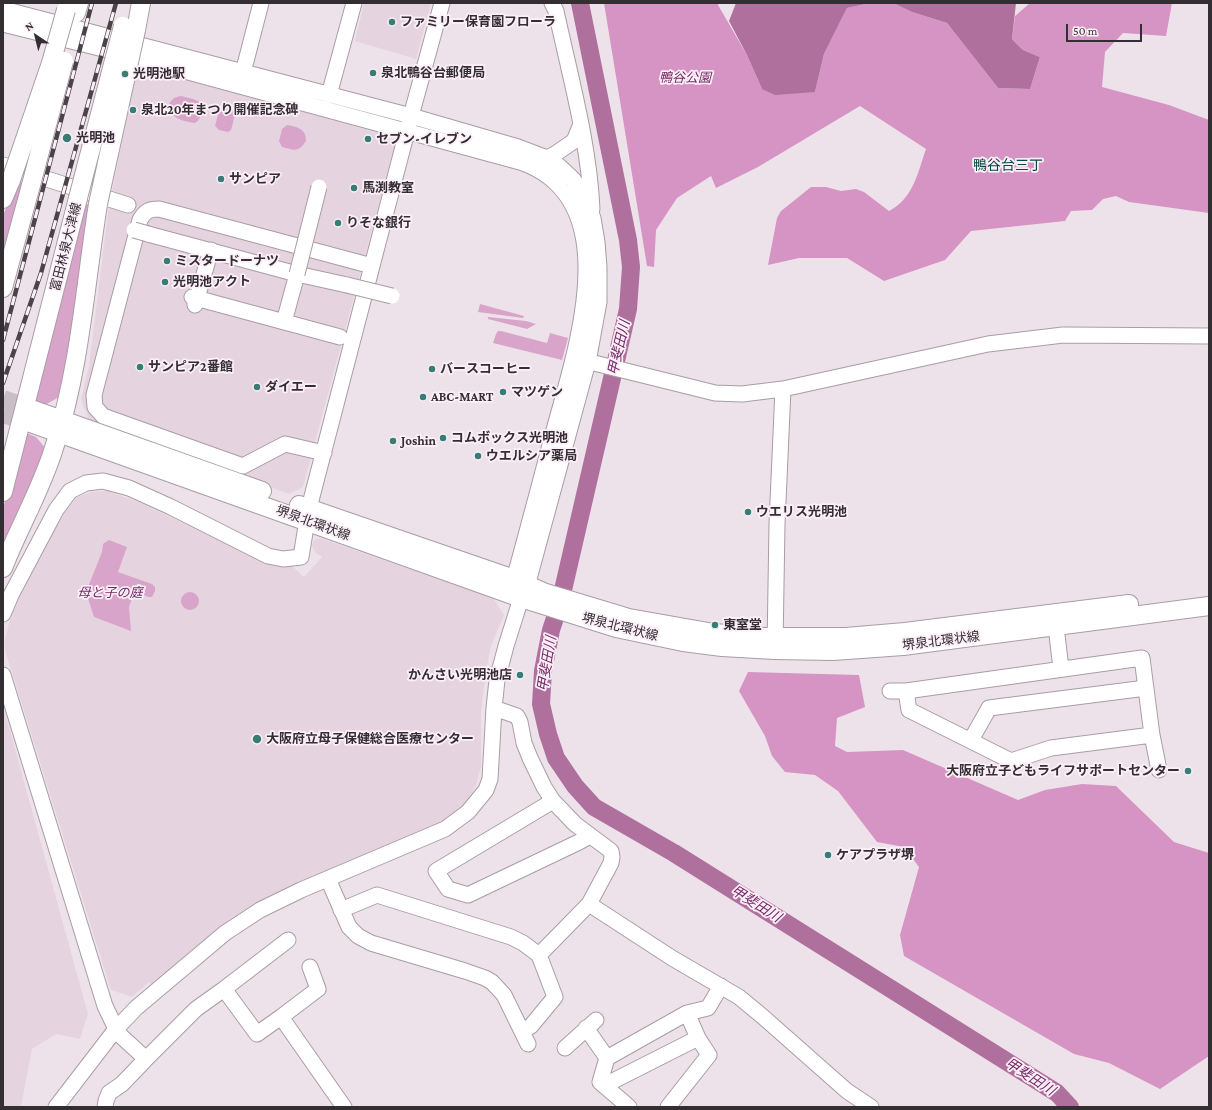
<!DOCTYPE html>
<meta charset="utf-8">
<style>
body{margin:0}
#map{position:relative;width:1212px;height:1110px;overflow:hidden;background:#eee2ea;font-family:"Crimson Pro",serif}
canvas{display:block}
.frame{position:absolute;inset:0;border:4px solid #332e32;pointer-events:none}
.north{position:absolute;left:16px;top:16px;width:40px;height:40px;-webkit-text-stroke:3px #fceff8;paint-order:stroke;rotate:325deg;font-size:11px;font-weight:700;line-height:16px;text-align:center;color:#332e32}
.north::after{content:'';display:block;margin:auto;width:14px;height:18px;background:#332e32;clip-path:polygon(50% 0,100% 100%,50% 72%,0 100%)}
.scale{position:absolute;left:1066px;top:24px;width:76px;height:18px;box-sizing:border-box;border:2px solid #332e32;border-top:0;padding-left:5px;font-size:12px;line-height:14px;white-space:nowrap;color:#332e32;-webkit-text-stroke:3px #fceff8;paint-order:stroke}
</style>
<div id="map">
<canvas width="1212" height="1110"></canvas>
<div class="frame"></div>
<div class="north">N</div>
<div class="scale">50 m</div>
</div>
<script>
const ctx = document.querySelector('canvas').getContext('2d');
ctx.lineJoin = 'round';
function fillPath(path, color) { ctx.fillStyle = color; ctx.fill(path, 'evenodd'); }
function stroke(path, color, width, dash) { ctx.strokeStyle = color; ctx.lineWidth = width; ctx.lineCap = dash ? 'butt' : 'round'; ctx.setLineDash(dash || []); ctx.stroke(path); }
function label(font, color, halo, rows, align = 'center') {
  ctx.font = font + ' "Crimson Pro","Noto Sans JP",serif'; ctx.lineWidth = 3.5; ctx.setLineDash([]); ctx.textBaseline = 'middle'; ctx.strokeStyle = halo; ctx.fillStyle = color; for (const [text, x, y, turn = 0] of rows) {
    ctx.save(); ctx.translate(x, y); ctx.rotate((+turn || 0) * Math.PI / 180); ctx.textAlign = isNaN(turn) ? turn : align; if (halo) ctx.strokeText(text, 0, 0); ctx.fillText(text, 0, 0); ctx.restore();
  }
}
fillPath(new Path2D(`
 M 364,3 L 431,3 L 416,59 L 355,41 Z
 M 137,64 L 386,135 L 394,148 L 303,487 L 289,494 L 89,421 L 81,399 L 89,366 L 108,212 Z
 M 107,491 L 138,502 L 271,563 L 290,564 L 304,577 L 322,557 L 316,553 L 312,546 L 314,540 L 320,538 L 493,598 L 504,615 L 491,646 L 486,671 L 481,712 L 481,767 L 476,785 L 468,800 L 454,814 L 424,833 L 260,902 L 239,914 L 222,927 L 152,986 L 149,982 L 132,997 L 111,990 L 5,650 L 5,641 L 11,615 L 44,548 L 64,514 L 76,498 L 91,492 Z
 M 3,705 L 88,1014 L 80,1039 L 56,1034 L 32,1049 L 21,1107 L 3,1107 Z`), '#e6d3e0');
fillPath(new Path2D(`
 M 181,96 C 191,99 206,99 202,113 C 200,118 199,120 195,123 C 189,122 182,121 177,118 C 165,110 167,98 181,96 Z
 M 224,108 L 233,110 L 235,115 L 231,130 L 228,132 L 219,130 L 215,126 L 219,111 Z
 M 287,125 C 297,127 306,128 306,141 C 298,153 294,150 282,147 L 279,141 L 282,129 Z
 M 19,181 L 22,184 L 3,253 L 3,215 Z
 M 84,203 L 90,205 L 77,312 L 61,396 L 45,405 L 34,401 Z
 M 480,304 L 524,316 L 523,318 L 478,312 Z
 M 488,317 L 526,321 L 536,324 L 527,329 L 488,319 Z
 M 498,331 L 501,331 L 547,343 L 550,333 L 568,338 L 562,360 L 493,343 L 496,334 Z
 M 24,432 L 36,437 L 47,450 L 3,549 L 3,509 Z
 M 109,540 L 127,547 L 118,572 L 152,584 L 155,587 L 155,591 L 152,597 C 146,597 145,596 142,592 L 143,586 L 137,584 L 129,607 L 131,631 L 94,617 L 86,592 L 102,552 L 103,544 Z
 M181 601a9 9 0 1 1 18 0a9 9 0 1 1-18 0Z`), '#d9a4ca');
fillPath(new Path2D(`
 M 604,3 L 719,3 L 718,5 L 747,55 L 762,89 L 815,92 L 824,54 L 847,8 L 870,3 L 893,3 L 912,12 L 947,23 L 998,88 L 1030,89 L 1040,57 L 1023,50 L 1012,39 L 1015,16 L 1030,3 L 1172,3 L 1166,36 L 1123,33 L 1105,52 L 1102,87 L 1169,105 L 1209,120 L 1209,213 L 1129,202 L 1116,196 L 1103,199 L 1092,210 L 1071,211 L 1065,221 L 971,231 L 945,260 L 884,281 L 847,258 L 799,258 L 768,265 L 777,218 L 781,211 L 811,187 L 826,187 L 841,191 L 856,189 L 864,192 L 889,211 C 913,199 918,172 926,149 L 860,106 L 758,167 L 716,188 L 711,176 L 677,198 L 656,230 L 654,267 L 647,266 Z
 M 748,672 L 859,675 L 865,707 L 837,718 L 835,746 L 847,752 L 903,750 L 1018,800 L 1045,790 L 1082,784 L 1116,786 L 1174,842 L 1209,853 L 1209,1056 L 1160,1089 L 1109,1063 L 1074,1054 L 904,956 L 900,935 L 919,867 L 904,847 L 877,842 L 838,791 L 815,775 L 785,772 L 772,756 L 765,736 L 739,691 Z`), '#d694c4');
fillPath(new Path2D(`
 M 736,3 L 870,3 L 847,8 L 824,54 L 815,92 L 775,95 L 762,89 L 747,55 L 729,21 Z
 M 893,3 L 1016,3 L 1012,39 L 1023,50 L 1040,57 L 1030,89 L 998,88 L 947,23 L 912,12 Z`), '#af709e');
stroke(new Path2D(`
 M 580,3 L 628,240 L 631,267 L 628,309 L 560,603 L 551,630 L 543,671 L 541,704 L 548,734 L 556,758 L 575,786 L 594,807 L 674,853 L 1057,1093 L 1070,1107`), '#af709e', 18);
stroke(new Path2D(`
 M 3,399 L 31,409
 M 3,414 L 28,422`), '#c9bec5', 18, [18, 9]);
const minor = new Path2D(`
 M 552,3 L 556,11 C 570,76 589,143 592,209
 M 3,9 L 411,116 L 518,147 L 547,158 L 559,166 L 573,179 L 582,192 L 593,218 L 597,242 L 599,267 L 599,302 L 588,362 L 527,586 L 521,598 L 517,611 L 506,646 L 497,680 L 494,708 L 490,779 L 486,790 L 468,812 L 445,829 L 301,890 L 260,910 L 225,933 L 136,1008 L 116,1029 L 56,1107
 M 3,24 L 107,50 L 520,162 C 629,199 575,351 554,430 C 541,479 528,529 514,579 L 518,590
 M 240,81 L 246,61 L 261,3
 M 329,95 L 354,3
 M 98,157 L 105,129
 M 547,158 L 555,154 L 574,141 L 581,124
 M 3,165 L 128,205
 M 148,234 L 297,274 L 347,285
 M 192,297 L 340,337
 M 195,305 L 211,250
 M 284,322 L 297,274
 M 578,359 L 715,393 L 742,394 L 783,389 L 988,344 L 1063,335 L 1209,336
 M 324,453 L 285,444 L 243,466 L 103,416 L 95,407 L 94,395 L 140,220 C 145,211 149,209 159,209 L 372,266
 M 3,614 L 11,595 L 56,510 L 70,491 L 86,483 L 103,481 L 129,488 L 171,507 L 268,556 L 283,559 L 301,557 L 309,508 L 411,116 L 442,3
 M 1056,626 L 1061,669
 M 775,647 L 777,524 L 783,389
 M 3,675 L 105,1006 L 116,1029 L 121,1036 L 146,1059 L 196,1009 L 224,989 L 257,1034 L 281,1017
 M 890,691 L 906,691 L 1142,658 L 1152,735 L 1159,770
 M 906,691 L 909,710 L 1011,761 L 1051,748 L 1152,735
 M 494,708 L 517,716 L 520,722 L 524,743 L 530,758 L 544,787 L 553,801 L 575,824 L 611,851 L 612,857 L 611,863 L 589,904 L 539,955
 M 971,740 L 989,708 L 1146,688
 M 553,801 L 436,871 L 448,889 L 468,895 L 579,842 L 590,836
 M 328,879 L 349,927 L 358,936 L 371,943 L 465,971 L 485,978 L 492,982 L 504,995 L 528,1044
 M 589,904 L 672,958 L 739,997 L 762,1016 L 847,1091 L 871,1107
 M 341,910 L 377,895 L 511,937 L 523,943 L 539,955 L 555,997 L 531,1026 L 522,1031
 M 310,967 L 318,989 L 281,1017 L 344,1107
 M 224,989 L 288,940
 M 586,1028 L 607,1058 L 600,1082 L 629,1107
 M 565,1048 L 596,1020
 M 607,1058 L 687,1013 L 708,1008 L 721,986
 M 607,1088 L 613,1081 L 698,1038
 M 105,1107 L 106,1101 L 109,1093 L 122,1084 L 146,1059
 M 668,1107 L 709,1055 L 698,1038 L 687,1013`);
const major = new Path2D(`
 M 76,13 L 79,3
 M 136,30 L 141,3
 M 3,199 L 11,180
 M 3,288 L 31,185
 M 31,409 L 262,491
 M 28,422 L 521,598 L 616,628 L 683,642 L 722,647 L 775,650 L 833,651 L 903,646 L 1209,606
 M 3,492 L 78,198
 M 299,505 L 514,579 L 543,592 L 629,618 L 714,633 L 764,637 L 846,637 L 905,632 L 1129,604
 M 3,568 C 19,527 41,490 54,448 C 80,369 85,286 98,204`);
stroke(minor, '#a89da5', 17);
stroke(major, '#a89da5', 20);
stroke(minor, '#fff', 15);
stroke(major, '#fff', 18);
const rail = new Path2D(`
 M 3,340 L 92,3
 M 3,383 L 41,273 L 116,3`);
stroke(rail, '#4a4449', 4.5);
stroke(rail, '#fceff8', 3, [9]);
const minorBridge = new Path2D(`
 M 134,230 L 148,234
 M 297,274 L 319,187
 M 347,285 L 392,296`);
const majorBridge = new Path2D(`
 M 11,180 L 51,63 L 66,10
 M 31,185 L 64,61
 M 78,198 L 123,26
 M 98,204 L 136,30`);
stroke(minorBridge, '#a89da5', 17, []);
stroke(majorBridge, '#a89da5', 20, []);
stroke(minorBridge, '#fff', 15);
stroke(majorBridge, '#fff', 18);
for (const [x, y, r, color] of [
 [392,22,4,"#367d76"],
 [373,73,4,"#367d76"],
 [125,74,4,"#367d76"],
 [133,110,4,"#367d76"],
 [67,138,5,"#367d76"],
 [368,139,4,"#367d76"],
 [221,179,4,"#367d76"],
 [354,188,4,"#367d76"],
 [338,223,4,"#367d76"],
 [167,261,4,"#367d76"],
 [165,282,4,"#367d76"],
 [140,367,4,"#367d76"],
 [432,369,4,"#367d76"],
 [257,387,4,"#367d76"],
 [503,392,4,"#367d76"],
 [423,397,4,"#367d76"],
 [443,438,4,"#367d76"],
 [393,441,4,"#367d76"],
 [478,456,4,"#367d76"],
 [748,512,4,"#367d76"],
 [715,625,4,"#367d76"],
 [520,675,4,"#367d76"],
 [257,739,5,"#367d76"],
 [1188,771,4,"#367d76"],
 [828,855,4,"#367d76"]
]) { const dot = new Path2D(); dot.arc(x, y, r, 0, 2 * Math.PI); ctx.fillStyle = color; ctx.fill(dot); stroke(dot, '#fceff8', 1.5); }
label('bold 13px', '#332e32', '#fceff8', [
 ["ファミリー保育園フローラ",400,22],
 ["泉北鴨谷台郵便局",381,73],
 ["光明池駅",133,74],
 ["泉北20年まつり開催記念碑",141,110],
 ["光明池",76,138],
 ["セブン-イレブン",376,139],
 ["サンピア",229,179],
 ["馬渕教室",362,188],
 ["りそな銀行",346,223],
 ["ミスタードーナツ",175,261],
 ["光明池アクト",173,282],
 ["サンピア2番館",148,367],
 ["バースコーヒー",440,369],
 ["ダイエー",265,387],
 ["マツゲン",511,392],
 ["ABC-MART",431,397],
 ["コムボックス光明池",451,438],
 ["Joshin",401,441],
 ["ウエルシア薬局",486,456],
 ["ウエリス光明池",756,512],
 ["東室堂",723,625],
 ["かんさい光明池店",512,675,"right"],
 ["大阪府立母子保健総合医療センター",266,739],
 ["大阪府立子どもライフサポートセンター",1180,771,"right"],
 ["ケアプラザ堺",836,855]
], 'left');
label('italic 13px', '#742864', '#fceff8', [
 ["鴨谷公園",685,78],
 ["母と子の庭",110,593]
]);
label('13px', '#332e32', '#fceff8', [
 ["富田林泉大津線",66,247,-76],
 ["堺泉北環状線",313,523,20],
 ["堺泉北環状線",620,627,14],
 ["堺泉北環状線",941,641,-7]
]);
label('14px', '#084843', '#fceff8', [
 ["鴨谷台三丁",1008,166]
]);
label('italic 14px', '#752965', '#fceff8', [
 ["甲斐田川",619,348,-77],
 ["甲斐田川",547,664,-81],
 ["甲斐田川",756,904,32],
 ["甲斐田川",1030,1077,33]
]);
</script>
